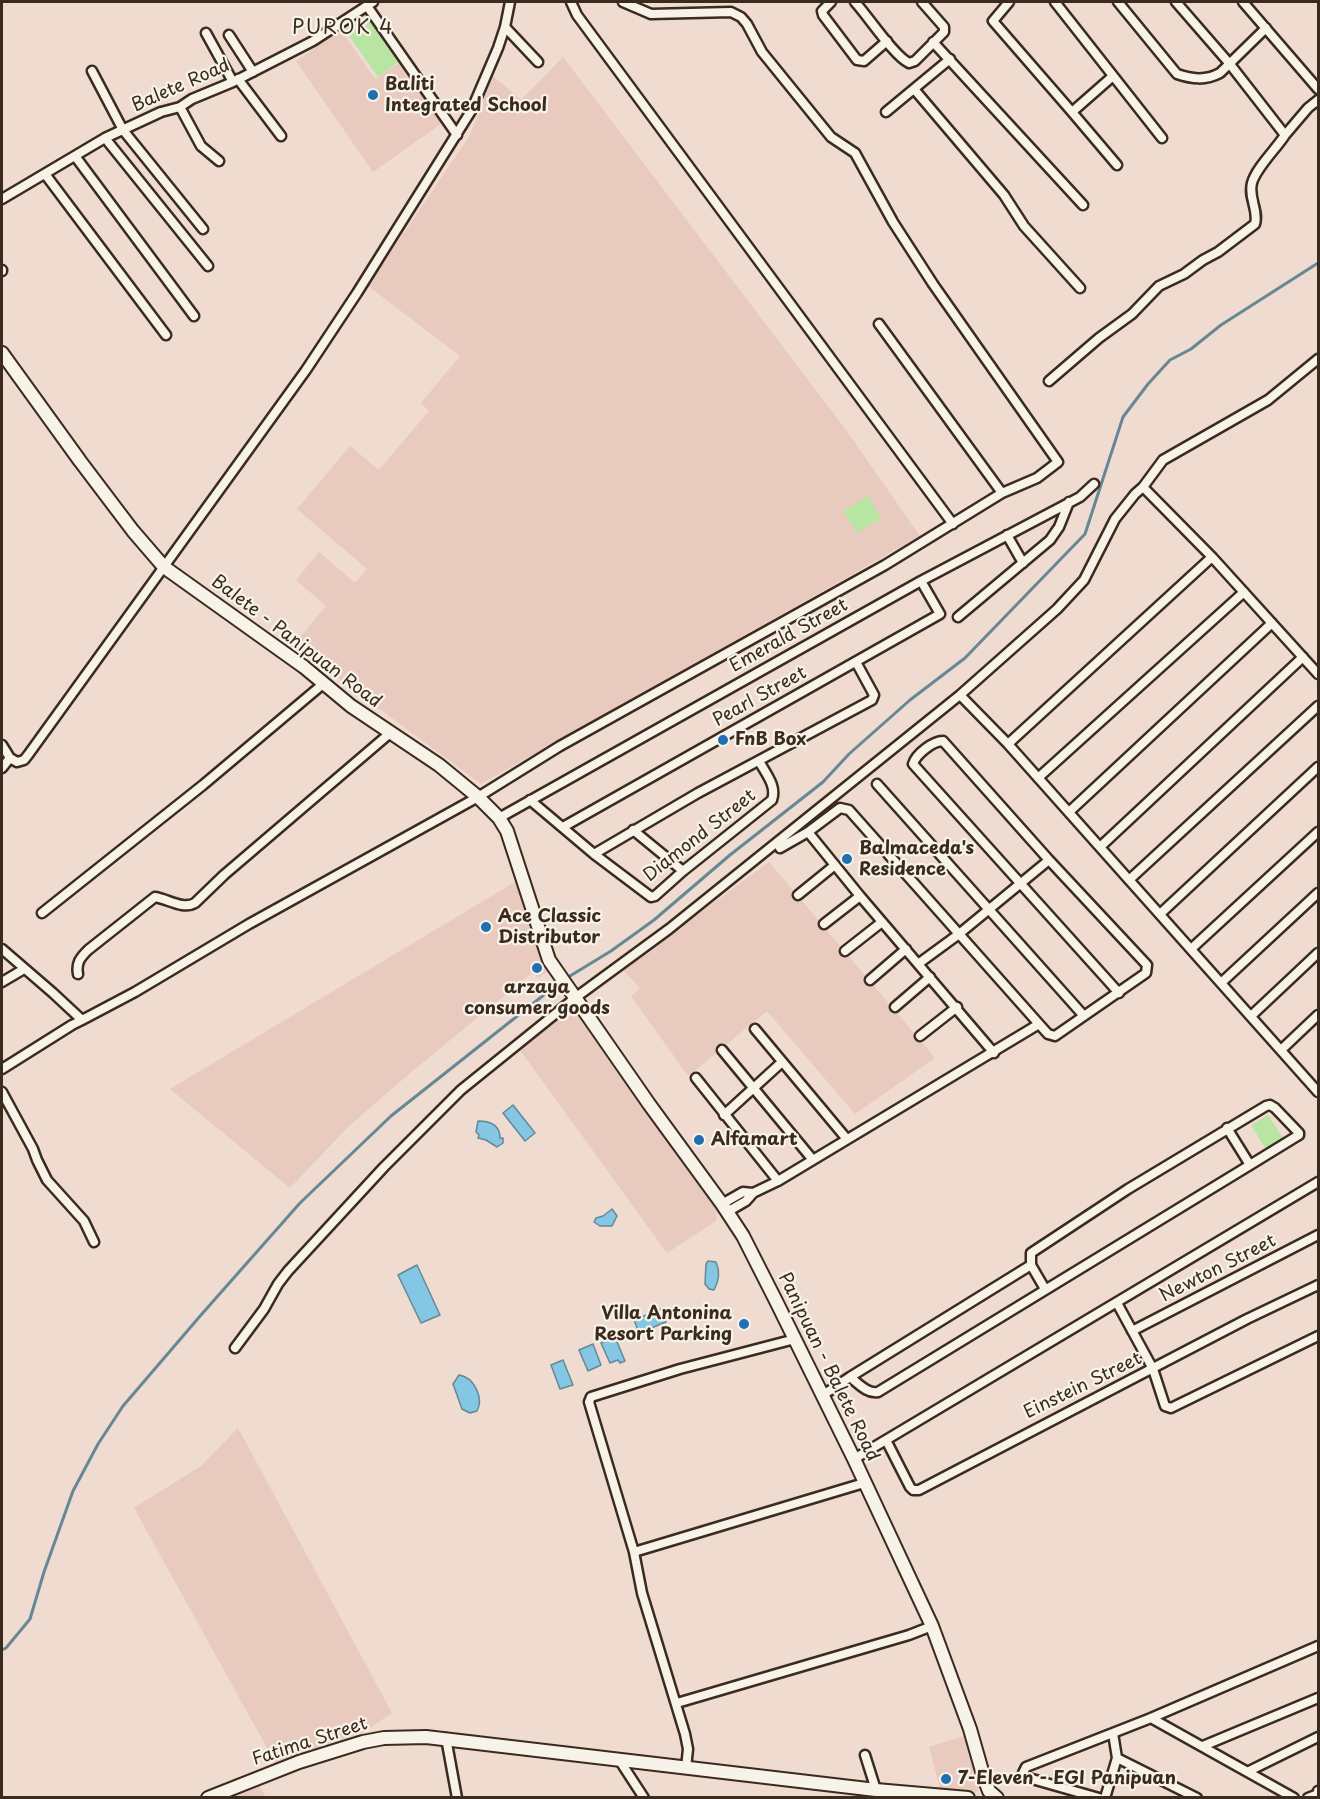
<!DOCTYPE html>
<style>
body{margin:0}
#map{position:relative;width:1320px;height:1799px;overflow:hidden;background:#efdbd0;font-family:"Playpen Sans",sans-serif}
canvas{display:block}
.frame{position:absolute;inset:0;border:3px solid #3b2a1e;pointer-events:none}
</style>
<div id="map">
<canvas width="1320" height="1799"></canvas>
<div class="frame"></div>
</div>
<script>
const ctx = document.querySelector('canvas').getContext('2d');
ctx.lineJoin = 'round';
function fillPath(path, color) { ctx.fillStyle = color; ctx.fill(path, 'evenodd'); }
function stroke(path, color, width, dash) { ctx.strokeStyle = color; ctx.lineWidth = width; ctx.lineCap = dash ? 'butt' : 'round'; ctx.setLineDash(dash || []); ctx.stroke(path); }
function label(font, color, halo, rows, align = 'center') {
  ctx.font = font + ' "Playpen Sans",sans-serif'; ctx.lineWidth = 4.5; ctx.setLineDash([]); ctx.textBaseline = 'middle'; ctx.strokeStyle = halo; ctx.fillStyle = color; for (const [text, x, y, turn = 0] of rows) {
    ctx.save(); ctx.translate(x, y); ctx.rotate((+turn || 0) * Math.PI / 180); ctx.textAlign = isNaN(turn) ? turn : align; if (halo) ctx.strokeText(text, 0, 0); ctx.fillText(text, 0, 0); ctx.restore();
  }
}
fillPath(new Path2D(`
 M 341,30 L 375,79 L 403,60 L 445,121 L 373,172 L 296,61 Z
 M 563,57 L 846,430 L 920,536 L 481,784 L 327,670 L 295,643 L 326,606 L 296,580 L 319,552 L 355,583 L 367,569 L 297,509 L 350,446 L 379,470 L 429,411 L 421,403 L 460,356 L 368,286 L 470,135 L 493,76 L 521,100 Z
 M 769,862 L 935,1058 L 855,1114 L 767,1011 L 688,1076 L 631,996 L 640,988 L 623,970 Z
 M 515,882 L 547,972 L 538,978 L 533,972 L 409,1074 L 348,1127 L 290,1188 L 170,1089 Z
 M 573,1003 L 717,1205 L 716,1221 L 667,1253 L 517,1046 Z
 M 238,1428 L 392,1713 L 356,1737 L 276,1764 L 134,1508 L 201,1466 Z
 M 964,1736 L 980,1783 L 978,1790 L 973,1794 L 941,1792 L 929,1747 Z
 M 258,1784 L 266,1797 L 228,1798 Z`), '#e9cabf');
fillPath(new Path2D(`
 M 369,13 L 401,60 L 378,77 L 345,30 Z
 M 868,496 L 881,518 L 857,533 L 843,511 Z
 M 1268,1115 L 1284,1140 L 1267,1151 L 1251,1125 Z`), '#b8e5a2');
const water = new Path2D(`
 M 513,1105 L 535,1133 L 525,1141 L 503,1113 Z
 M 478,1121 C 491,1121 500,1125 500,1138 L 503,1138 L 503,1143 L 497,1147 L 486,1140 L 478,1138 L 479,1135 L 476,1132 Z
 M 612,1209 L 617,1216 L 612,1226 L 600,1226 L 594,1222 L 596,1218 L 603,1216 Z
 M 708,1261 L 716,1262 C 720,1271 719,1281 714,1290 L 709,1289 L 705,1284 L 706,1264 Z
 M 417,1265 L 440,1315 L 421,1323 L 398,1275 Z
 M 661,1309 L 666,1322 L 639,1333 L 634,1320 Z
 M 615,1337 L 625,1361 L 620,1363 L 618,1360 L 610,1363 L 601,1343 Z
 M 593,1344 L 601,1365 L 588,1371 L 579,1350 Z
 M 563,1360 L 573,1385 L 560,1389 L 551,1365 Z
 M 459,1375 C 474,1377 484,1398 477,1411 L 470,1413 L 462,1409 L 453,1384 Z`);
fillPath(water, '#83c7e4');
stroke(water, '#668895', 1.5);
stroke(new Path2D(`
 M 565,979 L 611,951 L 654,920 L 730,855 L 823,782 L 849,754 L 910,700 L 965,658 L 1085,534 L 1123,417 L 1148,384 L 1170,360 L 1191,349 L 1221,325 L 1318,263
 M 2,1650 L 6,1648 L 30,1619 L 44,1572 L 73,1491 L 98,1444 L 123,1406 L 201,1315 L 300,1203 L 391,1116 L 559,983`), '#668895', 3);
const street = new Path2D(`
 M 571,2 L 577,15 L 953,524
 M 831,2 L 822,11 L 823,15 L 857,60 L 864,61 L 887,41
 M 855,2 C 868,16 894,56 909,63 L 915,61 L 944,32 L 944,27 L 922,2
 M 1009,2 L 993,21 L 1072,112 L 1113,76
 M 1055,2 L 1162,138
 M 1118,2 L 1177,74 C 1192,79 1205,81 1220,73 L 1266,28
 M 1243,2 L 1318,89
 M 367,6 L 457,135
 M 505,27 L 538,62
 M 206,33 L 233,82
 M 229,35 L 253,72
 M 933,42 L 1083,205
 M 92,71 L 123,130 L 203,229
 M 238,79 L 281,136
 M 914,89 L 1004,195 L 1024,226 L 1080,288
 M 180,107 L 201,146 L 219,161
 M 886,112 L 950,59
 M 1072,112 L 1117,165
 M 1285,135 L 1308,108 L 1318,100
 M 105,138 L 208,266
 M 75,156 L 194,316
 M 45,174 L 166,335
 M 2,199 L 105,138 L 161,112 L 180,107 L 192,99 L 233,82 L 313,41 L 373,2
 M 2,271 L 2,270
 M 879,324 L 1002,493
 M 1049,381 L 1099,338 L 1132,314 L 1159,286 L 1184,274 L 1203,260 L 1218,252 L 1255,224 C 1259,210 1248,198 1252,183 C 1256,168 1276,149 1285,135 L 1229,63 L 1176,2
 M 1143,487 L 1212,557 L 1318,674
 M 1007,535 L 1023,563
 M 958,617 L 1050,540 L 1059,527 L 1069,502
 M 960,695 L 1008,744 L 1318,1092
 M 1008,744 L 1212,557
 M 2,745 L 10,758 L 17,762 L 24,760 L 28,755 L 306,370 L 357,293 L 471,111 L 498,48 L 505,27 L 510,2
 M 2,768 L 10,758
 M 1038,778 L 1244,592
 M 877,784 L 1084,1016
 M 530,800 L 594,854 L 651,897 L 655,896 L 683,871 L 772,800 C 777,786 766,774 759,761
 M 1069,812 L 1272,623
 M 499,818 L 921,581 L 1080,497 L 1094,484
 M 563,827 L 940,614 L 921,581
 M 633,830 L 683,871
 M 808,832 L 860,896 L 994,1053
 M 1100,847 L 1303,657
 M 780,848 L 808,832 L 840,808 L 849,810 L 1039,1024 L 1048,1034 L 1055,1036 L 1146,973 L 1147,965 L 1049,860 L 943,741 C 933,741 916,754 913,764 L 1119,993
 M 594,854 L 698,793 L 872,700 L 874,695 L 856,662
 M 1129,880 L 1318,706
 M 798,895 L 835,865
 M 42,913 L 203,785 L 323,684
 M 1160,914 L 1318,767
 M 824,924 L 860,896
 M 2,949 L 53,993 L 82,1020 L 135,992 L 249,924 L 478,797 L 560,746 L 885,565 L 1002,493 L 1037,478 L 1058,462 L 933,284 L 893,222 L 855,153 L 831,137 L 762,52 L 747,24 L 741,17 L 731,12 L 651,14 L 623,2
 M 1191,949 L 1318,832
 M 845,951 L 882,922
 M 918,964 L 959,934 L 1049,860
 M 78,974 C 76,963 80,958 88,950 L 155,897 C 168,899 183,910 195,903 L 224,875 L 389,734
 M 870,980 L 906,949
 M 2,982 L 24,969
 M 1221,983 L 1318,893
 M 895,1007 L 930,977
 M 1251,1016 L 1318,953
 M 755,1029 L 846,1138
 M 920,1036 L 957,1007
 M 722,1050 L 813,1160
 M 1281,1050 L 1318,1015
 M 2,1069 L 72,1025 L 82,1020
 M 696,1078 L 778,1181
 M 2,1092 L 33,1149 L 37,1160 L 47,1180 L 84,1221 L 94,1242
 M 724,1115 L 782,1062
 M 1227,1128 L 1250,1165
 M 722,1204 L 743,1192 L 753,1193
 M 727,1212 L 746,1201 L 753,1193 L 778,1181 L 1039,1024
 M 1031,1265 L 1045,1289
 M 1117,1303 L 1153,1369 L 1165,1406 L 1171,1408 L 1318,1336
 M 1132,1331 L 1318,1235
 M 795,1339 L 680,1369 L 591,1397 L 589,1402 L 634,1552 L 864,1483
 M 235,1348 L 264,1309 L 278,1284 L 288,1271 L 384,1167 L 461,1090 L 575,998 L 669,929 L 960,695 L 1057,609 L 1084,580 L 1115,519 L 1135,494 L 1143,487 L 1163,460 L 1268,400 L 1318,359
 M 823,1395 L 850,1377 L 1031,1265 L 1031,1253 L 1128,1189 L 1266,1106 L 1270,1105 L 1275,1108 L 1299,1133 L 1299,1135 L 1294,1138 L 1250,1165 L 878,1392 C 867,1394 858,1383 850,1377
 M 886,1440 L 910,1487 L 913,1490 L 919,1490 L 1247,1319 L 1318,1285
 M 854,1459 L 1318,1182
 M 634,1552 L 642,1593 L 685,1734 L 688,1749 L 686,1768
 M 677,1703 L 909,1635 L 932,1626
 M 1151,1718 L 1294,1798
 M 1113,1733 L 1117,1758 L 1197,1798
 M 446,1738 L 457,1798
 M 1203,1746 L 1318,1698
 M 865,1755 L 876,1790
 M 620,1761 L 644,1798
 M 1249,1771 L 1318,1737
 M 1099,1798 L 1025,1777 L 1023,1773 L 1026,1767 L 1151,1718 L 1318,1646
 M 1105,1798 L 1117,1758
 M 1308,1798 L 1318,1794 L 1318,1791`);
const secondary = new Path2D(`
 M 2,353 L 80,461 L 133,531 L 164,567 L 304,667 L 351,706 L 439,765 L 478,797 L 499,818 L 507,831 L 549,960 L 649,1104 L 722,1204 L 743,1236 L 776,1301 L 854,1459 L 932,1626 L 970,1729 L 984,1778 L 989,1791 L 997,1798
 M 208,1798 L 299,1762 L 363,1742 L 384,1738 L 426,1737 L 876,1790 L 968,1798`);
stroke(street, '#3b2a1e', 13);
stroke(secondary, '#3b2a1e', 16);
stroke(street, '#f7f3e8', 8);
stroke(secondary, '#f7f3e8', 12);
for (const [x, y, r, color] of [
 [373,95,6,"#1f6fb2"],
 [723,740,6,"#1f6fb2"],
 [847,859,6,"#1f6fb2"],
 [486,927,6,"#1f6fb2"],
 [537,968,6,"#1f6fb2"],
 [699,1140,6,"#1f6fb2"],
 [744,1324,6,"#1f6fb2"],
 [946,1779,6,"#1f6fb2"]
]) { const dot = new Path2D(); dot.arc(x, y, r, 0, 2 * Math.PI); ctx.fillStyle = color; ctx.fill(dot); stroke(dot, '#f7f3e8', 2); }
label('bold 18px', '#3b2a1e', '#f7f3e8', [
 ["Baliti",385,85],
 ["Integrated School",385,106],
 ["FnB Box",735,740],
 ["Balmaceda's",859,849],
 ["Residence",859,870],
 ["Ace Classic",498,917],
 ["Distributor",498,938],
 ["arzaya",537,988,"center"],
 ["consumer goods",537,1009,"center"],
 ["Alfamart",711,1140],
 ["Villa Antonina",732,1314,"right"],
 ["Resort Parking",732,1335,"right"],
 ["7-Eleven - EGI Panipuan",958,1779]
], 'left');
label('18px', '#3b2a1e', '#f7f3e8', [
 ["Balete Road",181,86,-24],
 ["Emerald Street",789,636,-29],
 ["Balete - Panipuan Road",296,642,37],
 ["Pearl Street",760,697,-29],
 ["Diamond Street",700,836,-38],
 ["Newton Street",1218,1269,-27],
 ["Panipuan - Balete Road",828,1367,64],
 ["Einstein Street",1083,1386,-26],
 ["Fatima Street",310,1742,-18]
]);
ctx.letterSpacing = '1.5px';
label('20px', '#3b2a1e', '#f7f3e8', [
 ["PUROK 4",343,28]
]);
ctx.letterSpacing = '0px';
</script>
